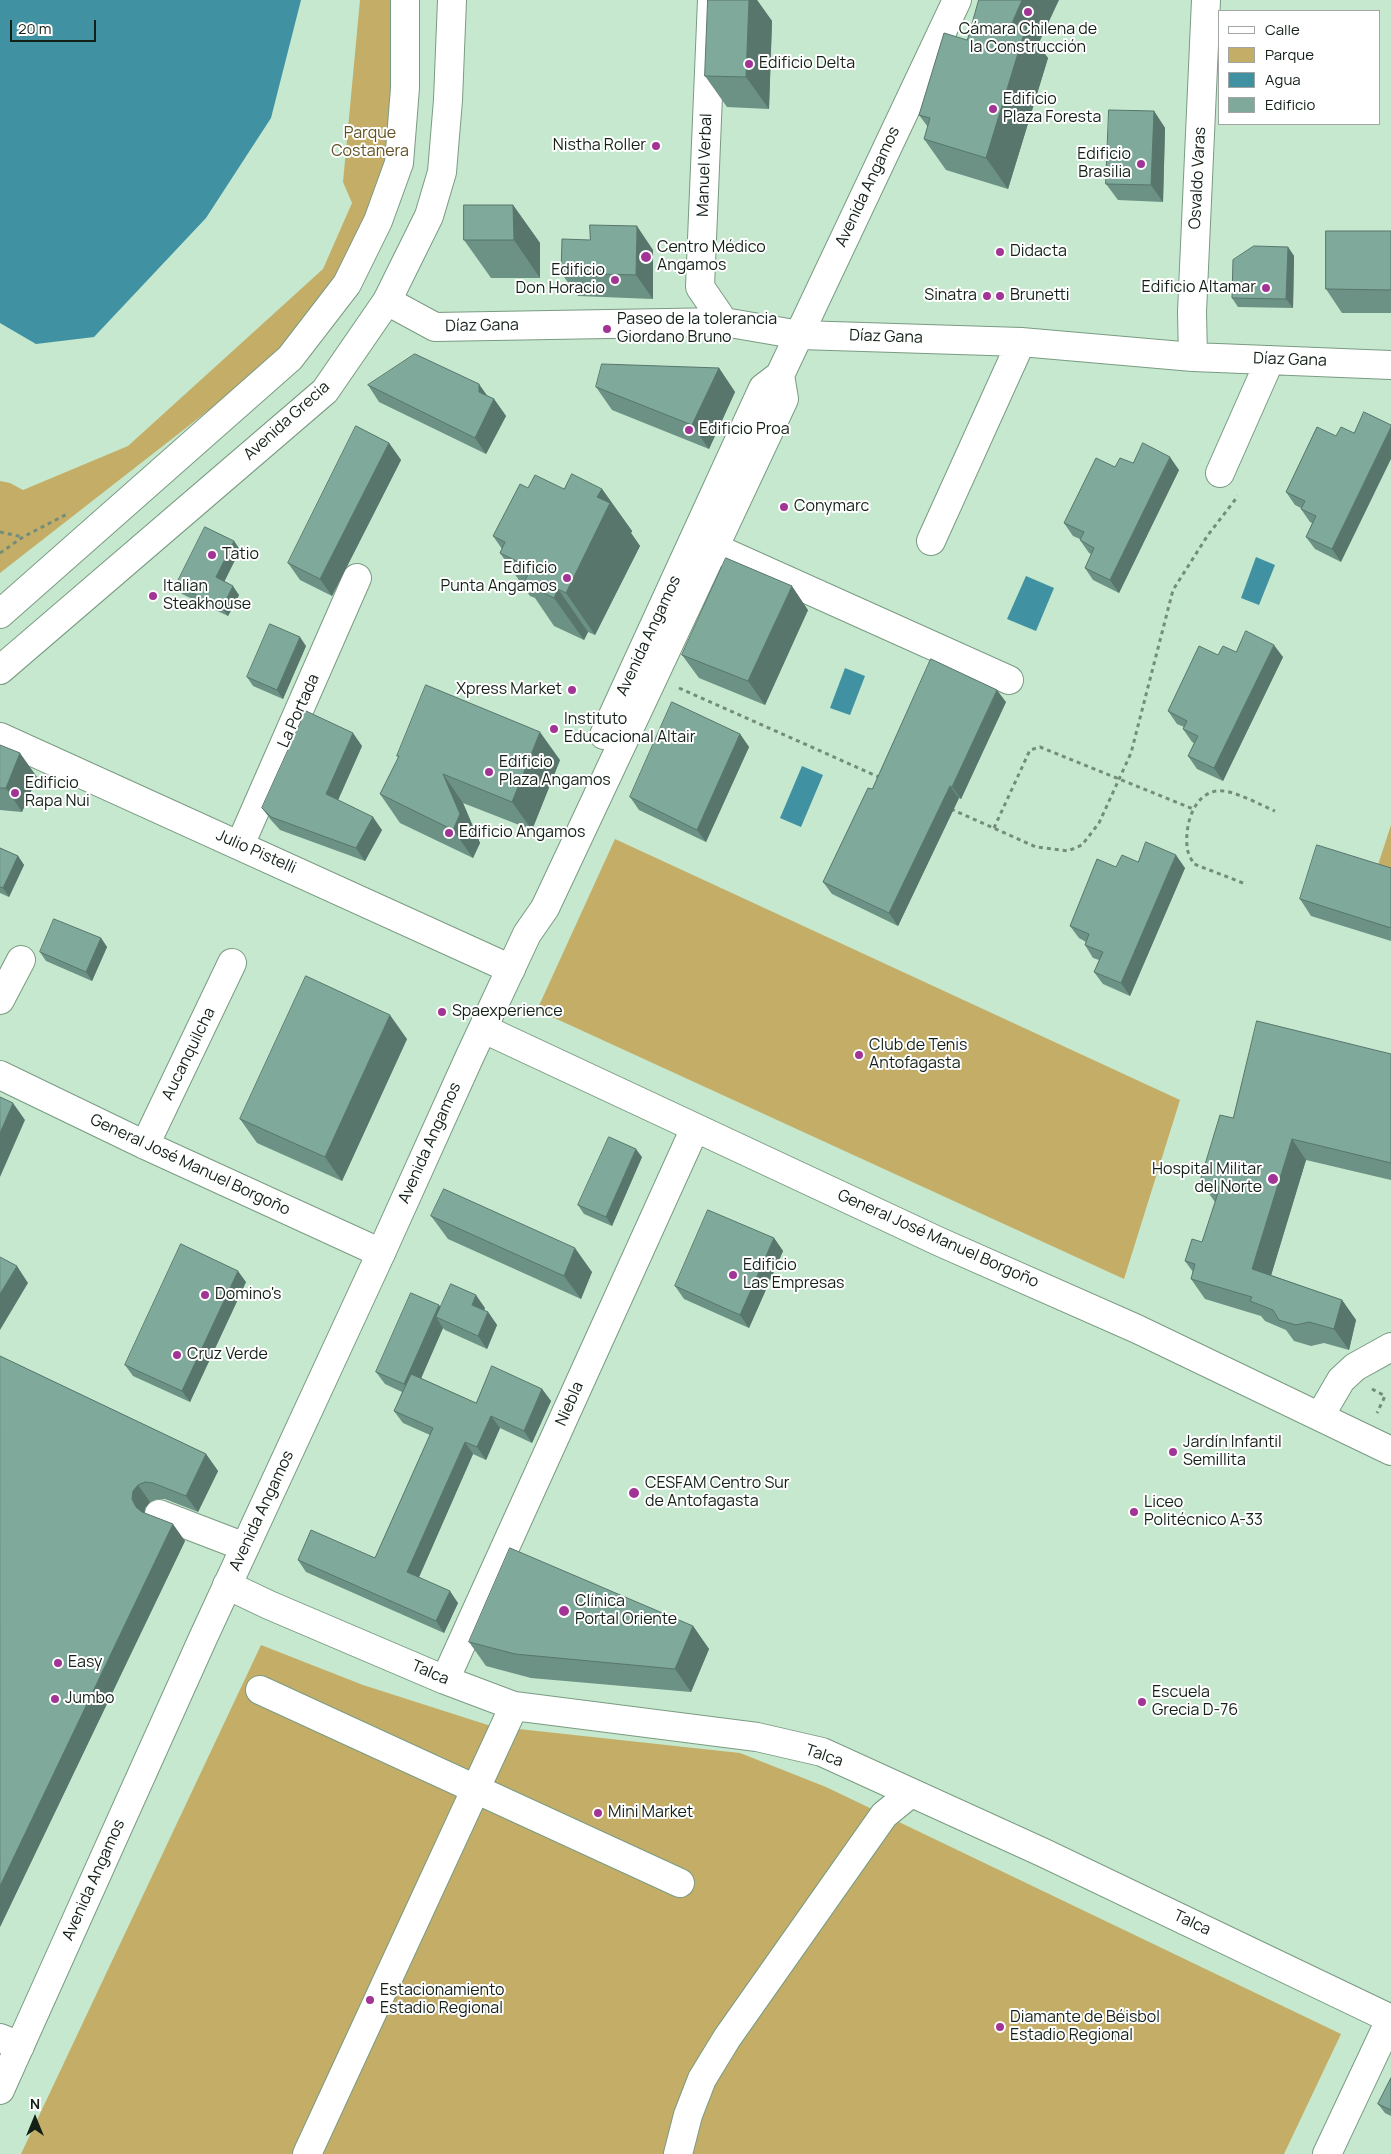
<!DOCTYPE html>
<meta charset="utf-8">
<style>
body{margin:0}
#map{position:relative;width:1391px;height:2154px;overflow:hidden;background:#c5e8ce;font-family:Manrope,sans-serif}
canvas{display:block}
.legend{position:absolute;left:1218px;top:10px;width:162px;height:115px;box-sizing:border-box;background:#fff;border:1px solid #a1a6a2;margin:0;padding:6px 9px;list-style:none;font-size:15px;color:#132017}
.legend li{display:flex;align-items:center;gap:10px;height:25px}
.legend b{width:25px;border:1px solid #a1a6a2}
.north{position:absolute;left:10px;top:2094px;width:50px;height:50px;-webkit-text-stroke:4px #fff;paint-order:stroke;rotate:0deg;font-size:14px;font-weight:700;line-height:20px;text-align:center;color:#132017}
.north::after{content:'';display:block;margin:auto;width:18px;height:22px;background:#132017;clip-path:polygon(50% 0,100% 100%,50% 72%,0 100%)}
.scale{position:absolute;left:10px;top:20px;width:86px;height:22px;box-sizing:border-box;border:2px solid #132017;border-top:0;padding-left:6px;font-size:15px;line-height:18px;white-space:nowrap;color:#132017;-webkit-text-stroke:4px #fff;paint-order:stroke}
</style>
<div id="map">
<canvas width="1391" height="2154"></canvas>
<ul class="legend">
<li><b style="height:6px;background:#fff"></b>Calle</li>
<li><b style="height:14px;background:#c4ae67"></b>Parque</li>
<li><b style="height:14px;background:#4091a2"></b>Agua</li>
<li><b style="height:14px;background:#7ea99b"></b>Edificio</li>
</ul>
<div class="north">N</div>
<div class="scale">20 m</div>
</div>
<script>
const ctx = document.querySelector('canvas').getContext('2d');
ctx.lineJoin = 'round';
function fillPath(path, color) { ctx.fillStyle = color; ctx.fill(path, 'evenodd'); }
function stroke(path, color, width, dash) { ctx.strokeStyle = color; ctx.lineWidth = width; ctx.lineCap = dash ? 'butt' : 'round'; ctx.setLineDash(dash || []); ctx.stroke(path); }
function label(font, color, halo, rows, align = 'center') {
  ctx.font = font + ' Manrope,sans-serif'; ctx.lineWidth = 4; ctx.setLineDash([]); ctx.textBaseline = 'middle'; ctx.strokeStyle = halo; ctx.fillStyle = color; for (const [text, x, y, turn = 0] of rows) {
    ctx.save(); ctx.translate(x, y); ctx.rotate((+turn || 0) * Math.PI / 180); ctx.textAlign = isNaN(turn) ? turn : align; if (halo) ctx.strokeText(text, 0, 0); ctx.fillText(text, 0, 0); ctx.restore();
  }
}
fillPath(new Path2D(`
 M 360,0 L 398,0 L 392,148 L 373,218 L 337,281 L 282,353 L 0,573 L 0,481 L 10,483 L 23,490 L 128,446 L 323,269 L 352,203 L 343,182 Z
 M 1391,825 L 1391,872 L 1377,868 Z
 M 615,839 L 1180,1100 L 1124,1279 L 537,1010 Z
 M 261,1645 L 363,1685 L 491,1726 L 740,1753 L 826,1787 L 1341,2034 L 1284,2154 L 21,2154 Z`), '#c4ae67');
fillPath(new Path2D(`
 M 0,0 L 301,0 L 271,118 L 206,218 L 94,337 L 36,344 L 0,323 Z
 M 1256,557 L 1275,565 L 1259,605 L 1241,598 Z
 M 1026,576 L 1054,588 L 1036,631 L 1007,619 Z
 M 845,668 L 865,676 L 850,715 L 830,708 Z
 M 802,766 L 823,775 L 801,827 L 780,818 Z`), '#4091a2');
const minor = new Path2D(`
 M 712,0 L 700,287 L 724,322
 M 387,301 L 435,327 L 724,322 L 800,335 L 1021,342 L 1193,357 L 1391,365
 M 1193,357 L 1192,312 L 1206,0
 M 1220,473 L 1270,360
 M 931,541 L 1021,342
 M 713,547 L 1009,680
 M 0,737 L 511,969
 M 240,845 L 357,578
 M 0,1000 L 21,960
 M 484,1029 L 940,1242 L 1137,1329 L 1391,1451
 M 0,1075 L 145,1145 L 381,1253
 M 145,1145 L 232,963
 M 1320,1416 L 1341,1380 L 1355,1367 L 1391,1347
 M 159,1514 L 245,1547
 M 227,1585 L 269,1605 L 445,1680 L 514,1706 L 757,1737 L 822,1752 L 1044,1853 L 1391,2019
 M 445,1680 L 695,1128
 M 260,1690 L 680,1883
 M 0,2038 L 20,2046
 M 307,2154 L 514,1706
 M 678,2154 L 688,2115 L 702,2079 L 727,2038 L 884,1815 L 911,1793
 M 1327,2154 L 1391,2018`);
const major = new Path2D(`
 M 604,735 L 763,388 L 780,375 L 957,0
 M 0,2090 L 203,1638 L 381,1253 L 469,1058 L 527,934 L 545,908 L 784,399 L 780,375`);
const highway = new Path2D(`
 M 0,614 L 290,358 L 347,284 L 378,221 L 399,163 L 405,88 L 405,0
 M 0,670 L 325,391 L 387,301 L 429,216 L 442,172 L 448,100 L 452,0`);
stroke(minor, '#7a9b82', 30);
stroke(major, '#7a9b82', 30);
stroke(highway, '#7a9b82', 30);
stroke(new Path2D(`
 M 0,532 L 23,537
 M 0,553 L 23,537 L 69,513
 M 679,688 L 881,778
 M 951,809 L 1036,847 L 1068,851 L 1082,845 L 1099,823 L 1131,753 L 1173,590 L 1208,535 L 1238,496
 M 994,828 L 1030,750 L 1040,747 L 1193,809
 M 1243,883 L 1194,864 C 1191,859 1187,852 1187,846 C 1185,826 1193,794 1217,791 C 1233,789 1260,805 1275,811
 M 1372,1389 L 1385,1396 L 1377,1413`), '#748d7b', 3, [4, 4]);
stroke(minor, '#fff', 28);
stroke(major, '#fff', 28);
stroke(highway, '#fff', 28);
fillPath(new Path2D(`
 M 708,0 L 757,0 L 772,21 L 769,109 L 727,107 L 705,76 Z
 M 1038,45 L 1048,58 L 1008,189 L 946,170 L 924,139 L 928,127 L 919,115 Z
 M 1154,111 L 1165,128 L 1163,202 L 1118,200 L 1106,184 Z
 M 513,205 L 540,243 L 540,278 L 491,278 L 464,240 Z
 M 1391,231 L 1391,313 L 1342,313 L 1326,289 Z
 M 1288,247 L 1294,256 L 1293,308 L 1238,307 L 1232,298 Z
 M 653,250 L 653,299 L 578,296 L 561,273 Z
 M 719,368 L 735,392 L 709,449 L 612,410 L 596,387 Z
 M 368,385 L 488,396 L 494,399 L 506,416 L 486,454 L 379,402 Z
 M 1317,427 L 1341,562 L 1315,549 L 1306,537 L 1312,523 L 1310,522 L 1301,509 L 1301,508 L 1295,505 L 1286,492 Z
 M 389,443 L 401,460 L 332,596 L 300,580 L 288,563 Z
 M 1133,463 L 1179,470 L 1119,593 L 1093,580 L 1085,568 L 1091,554 L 1089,553 L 1080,540 L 1080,539 L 1073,536 L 1064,523 L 1115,467 Z
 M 564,489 L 602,489 L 632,531 L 631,533 L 640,546 L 595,635 L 588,632 L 584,640 L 554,626 L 535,598 L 530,596 L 500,553 L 502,549 L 493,536 Z
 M 234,541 L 240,550 L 224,582 L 239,595 L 228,616 L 182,594 L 176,585 Z
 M 808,610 L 765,705 L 699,678 L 682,655 Z
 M 306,646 L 283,699 L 253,686 L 247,677 Z
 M 1236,652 L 1283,657 L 1223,781 L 1197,769 L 1188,756 L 1194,743 L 1192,742 L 1183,729 L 1184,727 L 1177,724 L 1168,711 L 1218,655 Z
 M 1006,702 L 961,799 L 959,798 L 898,926 L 832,894 L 823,882 L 872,789 Z
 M 740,734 L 749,747 L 706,842 L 639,810 L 630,797 Z
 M 0,745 L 37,777 L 22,812 L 0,810 Z
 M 362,746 L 338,800 L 382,830 L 365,861 L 280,830 L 271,820 L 262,808 Z
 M 397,756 L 560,760 L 532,830 L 463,803 L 480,843 L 473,858 L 400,823 L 380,794 L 399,757 Z
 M 0,848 L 18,856 L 24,865 L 9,897 L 0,893 Z
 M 1138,862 L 1185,868 L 1130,996 L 1103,984 L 1094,972 L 1099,960 L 1093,958 L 1085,945 L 1086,942 L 1079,938 L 1070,926 L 1116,867 Z
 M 1391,868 L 1391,941 L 1311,916 L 1300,899 Z
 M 101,938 L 107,947 L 92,981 L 46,961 L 40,952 Z
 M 407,1039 L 342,1181 L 257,1143 L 240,1119 Z
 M 1391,1054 L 1391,1180 L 1306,1160 L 1271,1275 L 1342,1300 L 1356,1320 L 1349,1350 L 1324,1343 L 1311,1346 L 1294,1341 L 1286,1330 L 1265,1321 L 1261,1316 L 1205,1299 L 1191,1279 L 1193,1272 L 1185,1261 L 1202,1242 L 1215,1202 L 1200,1181 L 1233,1118 Z
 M 642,1157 L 612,1226 L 584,1214 L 578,1205 Z
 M 431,1216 L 592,1272 L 581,1299 L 448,1239 Z
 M 774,1238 L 783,1251 L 749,1328 L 684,1299 L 675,1286 Z
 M 246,1282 L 190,1402 L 133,1376 L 125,1365 Z
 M 441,1307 L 485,1308 L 484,1310 L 488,1312 L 497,1325 L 487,1349 L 445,1330 L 443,1328 L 421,1378 L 476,1403 L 542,1389 L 551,1401 L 532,1443 L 500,1428 L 486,1460 L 473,1454 L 419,1577 L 458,1603 L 444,1633 L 306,1572 L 298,1560 L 375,1558 L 430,1435 L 403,1423 L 394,1411 L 402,1392 L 385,1384 L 376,1372 Z
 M 0,1356 L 206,1454 L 218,1471 L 198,1512 L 165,1499 L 157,1499 L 150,1502 L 145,1508 L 144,1513 L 185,1541 L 0,1927 Z
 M 693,1626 L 709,1649 L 691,1692 L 531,1678 L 486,1666 L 469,1642 Z
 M 1391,2078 L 1391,2116 L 1385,2113 L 1378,2104 Z`), '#6c9185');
fillPath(new Path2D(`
 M 749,0 L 757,0 L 772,21 L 769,109 L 746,77 Z
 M 1022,0 L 1059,0 L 1038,45 L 1048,58 L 1008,189 L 986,158 L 1012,23 Z
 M 1154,111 L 1165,128 L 1163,202 L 1151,185 Z
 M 513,205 L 540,243 L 540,278 L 514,240 Z
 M 637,226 L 653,250 L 653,299 L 636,275 Z
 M 1288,247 L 1294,256 L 1293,308 L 1286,299 Z
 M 719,368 L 735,392 L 709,449 L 692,425 Z
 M 479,384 L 491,401 L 494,399 L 506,416 L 486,454 L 475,438 Z
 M 1391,427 L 1391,459 L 1341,562 L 1332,549 Z
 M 389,443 L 401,460 L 332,596 L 320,579 Z
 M 1170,457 L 1179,470 L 1119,593 L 1110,580 Z
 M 602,489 L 632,531 L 631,533 L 640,546 L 595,635 L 566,593 L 597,497 Z
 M 234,541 L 240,550 L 222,586 L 216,577 Z
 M 233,586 L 239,595 L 228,616 L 222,608 Z
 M 792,586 L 808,610 L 765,705 L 748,681 Z
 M 558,589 L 588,632 L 584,640 L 554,598 Z
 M 300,637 L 306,646 L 283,699 L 277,690 Z
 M 1274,645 L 1283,657 L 1223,781 L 1214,768 Z
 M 997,690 L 1006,702 L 961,799 L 952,787 Z
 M 540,732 L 560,760 L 532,830 L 512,802 Z
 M 353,733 L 362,746 L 335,807 L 326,794 Z
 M 740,734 L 749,747 L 706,842 L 697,830 Z
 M 20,753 L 37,777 L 22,812 L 6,788 Z
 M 443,774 L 463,803 L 480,843 L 473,858 L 453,830 Z
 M 950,786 L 959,798 L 898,926 L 889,913 Z
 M 373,817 L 382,830 L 365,861 L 356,848 Z
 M 1176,855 L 1185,868 L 1130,996 L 1121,983 Z
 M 18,856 L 24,865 L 9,897 L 3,888 Z
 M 101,938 L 107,947 L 92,981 L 86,972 Z
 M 390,1015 L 407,1039 L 342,1181 L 325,1157 Z
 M 13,1103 L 25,1120 L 0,1177 L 0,1133 Z
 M 1292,1139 L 1306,1160 L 1267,1289 L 1252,1269 Z
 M 636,1149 L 642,1157 L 612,1226 L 606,1217 Z
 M 774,1238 L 783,1251 L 749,1328 L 740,1315 Z
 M 575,1248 L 592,1272 L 581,1299 L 564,1276 Z
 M 17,1266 L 28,1283 L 0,1330 L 0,1294 Z
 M 238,1271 L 246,1282 L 190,1402 L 182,1391 Z
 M 476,1295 L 485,1308 L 481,1318 L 472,1305 Z
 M 1342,1300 L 1356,1320 L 1349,1350 L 1334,1329 Z
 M 439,1305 L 448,1318 L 436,1317 L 443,1328 L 413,1397 L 404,1384 Z
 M 488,1312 L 497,1325 L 487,1349 L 478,1336 Z
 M 542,1389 L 551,1401 L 532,1443 L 524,1431 Z
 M 491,1416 L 500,1428 L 486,1460 L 477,1447 Z
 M 465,1442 L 473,1454 L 416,1584 L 407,1572 Z
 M 206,1454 L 218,1471 L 198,1512 L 186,1496 Z
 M 138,1485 L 150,1502 L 145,1508 L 144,1516 L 136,1507 L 132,1499 L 133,1491 Z
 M 173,1524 L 185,1541 L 0,1927 L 0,1886 Z
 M 450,1591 L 458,1603 L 444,1633 L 436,1621 Z
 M 693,1626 L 709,1649 L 691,1692 L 675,1669 Z`), '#58766c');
const building = new Path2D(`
 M 708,0 L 749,0 L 746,77 L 705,76 Z
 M 979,0 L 1022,0 L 1012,23 L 1026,27 L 986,158 L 924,139 L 930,118 L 919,115 L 944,33 L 967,40 Z
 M 1109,110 L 1154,111 L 1151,185 L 1106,184 Z
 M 464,205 L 513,205 L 514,240 L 464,240 Z
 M 590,225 L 637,226 L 636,275 L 561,273 L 562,239 L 590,240 Z
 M 1326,231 L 1391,231 L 1391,290 L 1326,289 Z
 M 1254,246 L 1288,247 L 1286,299 L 1232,298 L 1233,260 Z
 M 415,354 L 479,384 L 479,392 L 494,399 L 475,438 L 368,385 Z
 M 602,364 L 719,368 L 692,425 L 596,387 Z
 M 1364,412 L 1391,425 L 1391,427 L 1332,549 L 1306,537 L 1316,516 L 1301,509 L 1305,501 L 1286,492 L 1317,427 L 1336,436 L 1341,427 L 1354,433 Z
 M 356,426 L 389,443 L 320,579 L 288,563 Z
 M 1143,443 L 1170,457 L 1110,580 L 1085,568 L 1094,548 L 1080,540 L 1084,532 L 1064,523 L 1096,458 L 1115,467 L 1120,458 L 1133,463 Z
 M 572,474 L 602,489 L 597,497 L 610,503 L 566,593 L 558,589 L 554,598 L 524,583 L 531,568 L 500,553 L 505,542 L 493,536 L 520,484 L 528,488 L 535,475 L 564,489 Z
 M 205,527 L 234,541 L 216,577 L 233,586 L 222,608 L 176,585 Z
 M 726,558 L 792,586 L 748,681 L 682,655 Z
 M 270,624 L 300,637 L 277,690 L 247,677 Z
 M 1246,631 L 1274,645 L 1214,768 L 1188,756 L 1198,736 L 1183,729 L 1187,721 L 1168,711 L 1199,646 L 1218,655 L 1223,646 L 1236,652 Z
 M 931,659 L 997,690 L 952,787 L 950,786 L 889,913 L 823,882 L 868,788 L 872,789 Z
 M 426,685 L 540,732 L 512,802 L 443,774 L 460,814 L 453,830 L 380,794 L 399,756 L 397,756 Z
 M 672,702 L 740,734 L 697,830 L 630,797 Z
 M 306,711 L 353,733 L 326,794 L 373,817 L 356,848 L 271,817 L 262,808 Z
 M 0,745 L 20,753 L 6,788 L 0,788 Z
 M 1146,842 L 1176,855 L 1121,983 L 1094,972 L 1103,952 L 1085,945 L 1089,934 L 1070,926 L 1097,859 L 1116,867 L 1122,855 L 1138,862 Z
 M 1317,845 L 1391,868 L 1391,928 L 1300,899 Z
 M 0,848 L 18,856 L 3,888 L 0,887 Z
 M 54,919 L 101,938 L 86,972 L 40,952 Z
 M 306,976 L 390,1015 L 325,1157 L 240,1119 Z
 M 1257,1021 L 1391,1054 L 1391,1163 L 1292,1139 L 1252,1269 L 1342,1300 L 1334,1329 L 1309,1322 L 1296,1325 L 1279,1320 L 1273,1310 L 1250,1301 L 1252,1297 L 1191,1279 L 1195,1264 L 1185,1261 L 1192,1239 L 1202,1242 L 1220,1187 L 1200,1181 L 1220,1115 L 1233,1118 Z
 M 0,1097 L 13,1103 L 0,1133 Z
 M 609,1137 L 636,1149 L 606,1217 L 578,1205 Z
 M 444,1189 L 575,1248 L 564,1276 L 431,1216 Z
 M 708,1210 L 774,1238 L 740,1315 L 675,1286 Z
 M 181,1244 L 238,1271 L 182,1391 L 125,1365 Z
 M 0,1257 L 17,1266 L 0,1294 Z
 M 451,1284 L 476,1295 L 472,1305 L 488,1312 L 478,1336 L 436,1317 Z
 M 411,1293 L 439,1305 L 404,1384 L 376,1372 Z
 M 0,1356 L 206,1454 L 186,1496 L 153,1483 L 145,1482 L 138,1485 L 133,1491 L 132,1499 L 136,1507 L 142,1512 L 173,1524 L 0,1886 Z
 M 492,1366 L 542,1389 L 524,1431 L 491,1416 L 477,1447 L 465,1442 L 407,1572 L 450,1591 L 436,1621 L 298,1560 L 311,1530 L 375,1558 L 433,1428 L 394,1411 L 411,1374 L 476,1403 Z
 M 510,1548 L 693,1626 L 675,1669 L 515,1654 L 469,1642 Z
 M 1391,2078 L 1391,2110 L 1378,2104 Z`);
fillPath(building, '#7ea99b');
stroke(building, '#58766c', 1);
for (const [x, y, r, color] of [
 [1028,12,5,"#a13494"],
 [749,64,5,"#a13494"],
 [993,109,5,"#a13494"],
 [656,146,5,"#a13494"],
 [1141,164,5,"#a13494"],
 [1000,252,5,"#a13494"],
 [646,257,6,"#a13494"],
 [615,280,5,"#a13494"],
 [1266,288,5,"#a13494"],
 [987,296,5,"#a13494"],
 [1000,296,5,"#a13494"],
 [607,329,5,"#a13494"],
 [689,430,5,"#a13494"],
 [784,507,5,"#a13494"],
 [212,555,5,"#a13494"],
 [567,578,5,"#a13494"],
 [153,596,5,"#a13494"],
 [572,690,5,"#a13494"],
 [554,729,5,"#a13494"],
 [489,772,5,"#a13494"],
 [15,793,5,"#a13494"],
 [449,833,5,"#a13494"],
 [442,1012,5,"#a13494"],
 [859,1055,5,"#a13494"],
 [1273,1179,6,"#a13494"],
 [733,1275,5,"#a13494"],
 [205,1295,5,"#a13494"],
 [177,1355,5,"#a13494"],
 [1173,1452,5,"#a13494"],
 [634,1493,6,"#a13494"],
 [1134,1512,5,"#a13494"],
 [564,1611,6,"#a13494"],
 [58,1663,5,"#a13494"],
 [55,1699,5,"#a13494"],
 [1142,1702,5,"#a13494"],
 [598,1813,5,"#a13494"],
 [370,2000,5,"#a13494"],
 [1000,2027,5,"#a13494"]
]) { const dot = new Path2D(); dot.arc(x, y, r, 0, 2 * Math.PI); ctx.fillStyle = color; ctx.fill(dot); stroke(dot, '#fff', 2); }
label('16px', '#132017', '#fff', [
 ["Cámara Chilena de",1028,30,"center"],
 ["la Construcción",1028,48,"center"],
 ["Edificio Delta",759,64],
 ["Edificio",1003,100],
 ["Plaza Foresta",1003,118],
 ["Nistha Roller",646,146,"right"],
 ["Edificio",1131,155,"right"],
 ["Brasilia",1131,173,"right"],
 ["Centro Médico",657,248],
 ["Angamos",657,266],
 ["Didacta",1010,252],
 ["Edificio",605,271,"right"],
 ["Don Horacio",605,289,"right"],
 ["Edificio Altamar",1256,288,"right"],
 ["Sinatra",977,296,"right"],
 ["Brunetti",1010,296],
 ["Paseo de la tolerancia",617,320],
 ["Giordano Bruno",617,338],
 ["Edificio Proa",699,430],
 ["Conymarc",794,507],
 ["Tatio",222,555],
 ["Edificio",557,569,"right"],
 ["Punta Angamos",557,587,"right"],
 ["Italian",163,587],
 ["Steakhouse",163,605],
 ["Xpress Market",562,690,"right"],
 ["Instituto",564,720],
 ["Educacional Altair",564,738],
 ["Edificio",499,763],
 ["Plaza Angamos",499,781],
 ["Edificio",25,784],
 ["Rapa Nui",25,802],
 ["Edificio Angamos",459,833],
 ["Spaexperience",452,1012],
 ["Club de Tenis",869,1046],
 ["Antofagasta",869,1064],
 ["Hospital Militar",1262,1170,"right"],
 ["del Norte",1262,1188,"right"],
 ["Edificio",743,1266],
 ["Las Empresas",743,1284],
 ["Domino's",215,1295],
 ["Cruz Verde",187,1355],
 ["Jardín Infantil",1183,1443],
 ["Semillita",1183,1461],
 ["CESFAM Centro Sur",645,1484],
 ["de Antofagasta",645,1502],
 ["Liceo",1144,1503],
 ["Politécnico A-33",1144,1521],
 ["Clínica",575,1602],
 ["Portal Oriente",575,1620],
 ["Easy",68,1663],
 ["Escuela",1152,1693],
 ["Grecia D-76",1152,1711],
 ["Jumbo",65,1699],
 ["Mini Market",608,1813],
 ["Estacionamiento",380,1991],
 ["Estadio Regional",380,2009],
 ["Diamante de Béisbol",1010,2018],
 ["Estadio Regional",1010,2036]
], 'left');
label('16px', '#605224', '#fff', [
 ["Parque",370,134],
 ["Costanera",370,152]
]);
label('16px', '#132017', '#fff', [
 ["Manuel Verbal",705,165,-88],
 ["Osvaldo Varas",1198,178,-87],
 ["Avenida Angamos",868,187,-65],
 ["Díaz Gana",482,326,-1],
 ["Díaz Gana",886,337,2],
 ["Díaz Gana",1290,360,2],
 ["Avenida Grecia",287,421,-42],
 ["Avenida Angamos",649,636,-65],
 ["La Portada",299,711,-66],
 ["Julio Pistelli",256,852,24],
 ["Aucanquilcha",189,1054,-64],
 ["Avenida Angamos",430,1143,-66],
 ["General José Manuel Borgoño",190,1165,25],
 ["General José Manuel Borgoño",938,1239,24],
 ["Niebla",570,1404,-66],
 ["Avenida Angamos",262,1511,-65],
 ["Talca",430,1673,23],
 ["Talca",824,1756,19],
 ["Avenida Angamos",94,1880,-66],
 ["Talca",1192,1923,25]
]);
</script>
